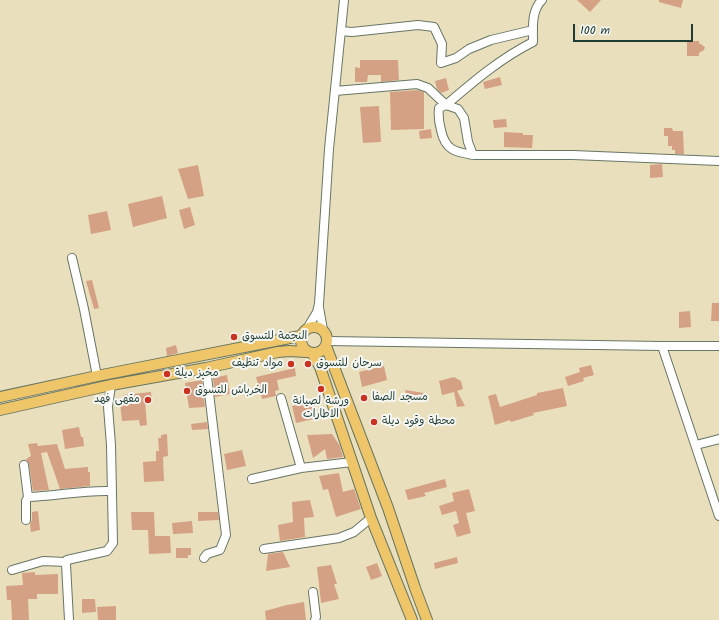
<!DOCTYPE html>
<meta charset="utf-8">
<style>
body{margin:0}
#map{position:relative;width:719px;height:620px;overflow:hidden;background:#eadfbc;font-family:Kalam,sans-serif}
canvas{display:block}
.scale{position:absolute;left:573px;top:24px;width:120px;height:18px;box-sizing:border-box;border:2px solid #1f3d34;border-top:0;padding-left:5px;font-size:12px;line-height:14px;white-space:nowrap;color:#1f3d34;-webkit-text-stroke:3px #f6f6f2;paint-order:stroke}
</style>
<div id="map">
<canvas width="719" height="620"></canvas>
<div class="scale">100 m</div>
</div>
<script>
const ctx = document.querySelector('canvas').getContext('2d');
ctx.lineJoin = 'round';
function fillPath(path, color) { ctx.fillStyle = color; ctx.fill(path, 'evenodd'); }
function stroke(path, color, width, dash) { ctx.strokeStyle = color; ctx.lineWidth = width; ctx.lineCap = dash ? 'butt' : 'round'; ctx.setLineDash(dash || []); ctx.stroke(path); }
function label(font, color, halo, rows, align = 'center') {
  ctx.font = font + ' Kalam,"Playpen Sans Arabic",sans-serif'; ctx.lineWidth = 4; ctx.setLineDash([]); ctx.textBaseline = 'middle'; ctx.strokeStyle = halo; ctx.fillStyle = color; for (const [text, x, y, turn = 0] of rows) {
    ctx.save(); ctx.translate(x, y); ctx.rotate((+turn || 0) * Math.PI / 180); ctx.textAlign = isNaN(turn) ? turn : align; if (halo) ctx.strokeText(text, 0, 0); ctx.fillText(text, 0, 0); ctx.restore();
  }
}
fillPath(new Path2D(`
 M 577,0 L 601,0 L 590,12 Z
 M 659,0 L 683,0 L 681,8 L 659,2 Z
 M 687,41 L 699,41 L 699,43 L 705,47 L 704,50 L 699,53 L 699,56 L 687,56 Z
 M 360,60 L 398,60 L 399,80 L 381,82 L 381,75 L 368,75 L 367,82 L 355,82 L 355,67 L 360,68 Z
 M 500,77 L 502,85 L 485,89 L 483,82 Z
 M 446,78 L 449,90 L 441,93 L 437,89 L 435,81 Z
 M 418,90 L 424,92 L 424,129 L 391,130 L 390,92 Z
 M 379,106 L 381,142 L 363,143 L 360,107 Z
 M 506,119 L 507,127 L 494,128 L 493,120 Z
 M 664,128 L 672,128 L 673,131 L 683,131 L 684,154 L 675,154 L 675,150 L 672,150 L 672,146 L 668,146 L 668,136 L 664,136 Z
 M 431,129 L 432,138 L 420,139 L 419,131 Z
 M 504,132 L 523,133 L 523,135 L 533,135 L 532,148 L 504,147 Z
 M 662,164 L 663,177 L 650,178 L 650,165 Z
 M 198,165 L 204,196 L 188,199 L 178,169 Z
 M 162,196 L 167,218 L 133,227 L 128,204 Z
 M 190,207 L 195,225 L 184,229 L 179,210 Z
 M 107,211 L 111,230 L 91,234 L 88,215 Z
 M 92,280 L 99,308 L 94,309 L 86,281 Z
 M 712,303 L 719,303 L 719,321 L 711,321 Z
 M 690,311 L 691,327 L 679,328 L 679,312 Z
 M 176,345 L 178,353 L 167,356 L 166,348 Z
 M 591,365 L 594,375 L 583,378 L 584,381 L 568,386 L 565,377 L 580,372 L 579,368 Z
 M 384,366 L 387,380 L 362,387 L 359,372 Z
 M 295,368 L 296,376 L 277,380 L 279,390 L 275,391 L 276,396 L 262,399 L 256,377 Z
 M 227,375 L 230,394 L 215,397 L 213,378 Z
 M 454,377 L 461,381 L 463,389 L 457,391 L 465,406 L 457,407 L 454,392 L 442,395 L 439,381 Z
 M 202,380 L 205,407 L 189,408 L 185,383 Z
 M 563,388 L 567,406 L 533,413 L 534,415 L 511,422 L 510,420 L 495,425 L 488,396 L 496,394 L 500,407 L 537,395 L 537,393 Z
 M 405,390 L 418,392 L 429,394 L 409,402 Z
 M 151,392 L 152,401 L 145,402 L 147,425 L 140,426 L 139,420 L 122,421 L 120,403 L 125,403 L 123,395 Z
 M 314,401 L 318,418 L 296,423 L 292,406 Z
 M 207,422 L 208,429 L 192,430 L 191,424 Z
 M 79,427 L 81,437 L 83,437 L 84,446 L 65,449 L 62,430 Z
 M 167,434 L 168,456 L 163,457 L 164,481 L 144,482 L 143,462 L 156,461 L 156,451 L 159,451 L 158,438 L 161,438 L 161,435 Z
 M 332,434 L 340,446 L 343,457 L 327,459 L 325,449 L 313,458 L 307,435 Z
 M 37,443 L 38,446 L 57,444 L 65,469 L 88,467 L 88,472 L 90,472 L 90,486 L 60,489 L 47,452 L 41,453 L 49,490 L 33,491 L 29,464 L 26,459 L 31,456 L 28,444 Z
 M 242,450 L 246,466 L 227,470 L 224,454 Z
 M 339,473 L 343,492 L 354,489 L 361,509 L 336,517 L 328,489 L 323,490 L 319,476 Z
 M 445,479 L 447,487 L 424,493 L 426,496 L 408,500 L 405,490 Z
 M 469,489 L 475,511 L 466,513 L 471,533 L 457,537 L 453,525 L 459,523 L 456,511 L 442,515 L 439,506 L 454,501 L 452,493 Z
 M 310,500 L 314,517 L 304,518 L 305,537 L 280,541 L 278,525 L 293,522 L 292,502 Z
 M 38,511 L 40,530 L 31,532 L 30,524 L 32,520 L 32,512 Z
 M 131,512 L 154,512 L 155,536 L 170,536 L 171,553 L 149,554 L 148,530 L 132,530 Z
 M 198,512 L 218,512 L 219,520 L 198,521 Z
 M 192,521 L 193,533 L 173,534 L 172,523 Z
 M 176,548 L 191,548 L 191,555 L 188,555 L 188,558 L 176,558 Z
 M 283,552 L 290,567 L 266,571 L 268,554 Z
 M 457,557 L 458,563 L 435,569 L 434,563 Z
 M 377,563 L 382,576 L 371,580 L 366,567 Z
 M 331,565 L 337,584 L 334,584 L 339,599 L 321,603 L 317,567 Z
 M 35,572 L 35,575 L 58,574 L 58,594 L 37,594 L 37,599 L 28,599 L 29,620 L 12,620 L 11,600 L 7,600 L 6,586 L 23,585 L 22,573 Z
 M 82,599 L 95,599 L 96,612 L 82,613 Z
 M 304,602 L 306,620 L 266,620 L 265,611 L 287,605 Z
 M 116,606 L 116,620 L 98,620 L 97,607 Z`), '#d4a184');
const minor = new Path2D(`
 M 341,31 L 352,32 L 418,25 L 434,27 L 442,44 L 441,63 L 456,58 L 469,49 L 491,40 L 533,30
 M 335,91 L 417,84 L 428,88 L 446,105 L 439,108 C 438,116 439,123 441,130 C 445,150 455,152 473,155 L 573,155 L 719,161
 M 473,155 L 468,142 L 464,118 L 458,109 L 446,105 C 474,81 501,58 533,42 C 533,28 531,11 542,0
 M 72,258 L 84,309 L 97,376
 M 319,307 L 323,330
 M 308,327 L 317,312 L 319,304 L 329,149 L 344,0
 M 327,341 L 662,346 L 719,346
 M 662,346 L 719,516
 M 281,398 L 301,468
 M 696,445 L 719,439
 M 24,465 L 28,497 C 56,496 83,490 111,491
 M 252,479 L 301,468 L 352,462
 M 26,520 L 26,501 L 28,497
 M 264,549 L 339,538 L 354,532 L 371,518
 M 204,558 L 207,554 L 220,550 L 226,535 L 206,368
 M 12,570 L 43,561 L 66,562
 M 313,592 L 316,617 L 315,620
 M 69,620 L 66,564 L 67,560 L 107,551 L 113,543 L 111,445 L 108,407 L 111,385`);
const major = new Path2D(`
 M301 340a13 13 0 1 1 26 0a13 13 0 1 1-26 0Z
 M 326,346 L 388,508 L 415,588 L 427,620
 M 312,353 L 320,367 L 371,518 L 412,620
 M 0,397 L 97,376 L 300,336
 M 0,410 L 111,385 L 206,368 L 278,352 L 289,351 L 306,352`);
stroke(minor, '#667664', 10);
stroke(major, '#667664', 12);
stroke(minor, '#fff', 8);
stroke(major, '#eec569', 10);
for (const [x, y, r, color] of [
 [234,337,4,"#c8321e"],
 [291,364,4,"#c8321e"],
 [308,364,4,"#c8321e"],
 [167,374,4,"#c8321e"],
 [321,389,4,"#c8321e"],
 [187,391,4,"#c8321e"],
 [364,398,4,"#c8321e"],
 [148,400,4,"#c8321e"],
 [374,422,4,"#c8321e"]
]) { const dot = new Path2D(); dot.arc(x, y, r, 0, 2 * Math.PI); ctx.fillStyle = color; ctx.fill(dot); stroke(dot, '#f6f6f2', 1.5); }
label('11px', '#1f3d34', '#f6f6f2', [
 ["النجمة للتسوق",242,337],
 ["مواد تنظيف",283,364,"right"],
 ["سرحان للتسوق",316,364],
 ["مخبز ديلة",175,374],
 ["الخرباش للتسوق",195,391],
 ["مسجد الصفا",372,398],
 ["مقهى فهد",140,400,"right"],
 ["ورشة لصيانة",321,402,"center"],
 ["الاطارات",321,415,"center"],
 ["محطة وقود ديلة",382,422]
], 'left');
</script>
